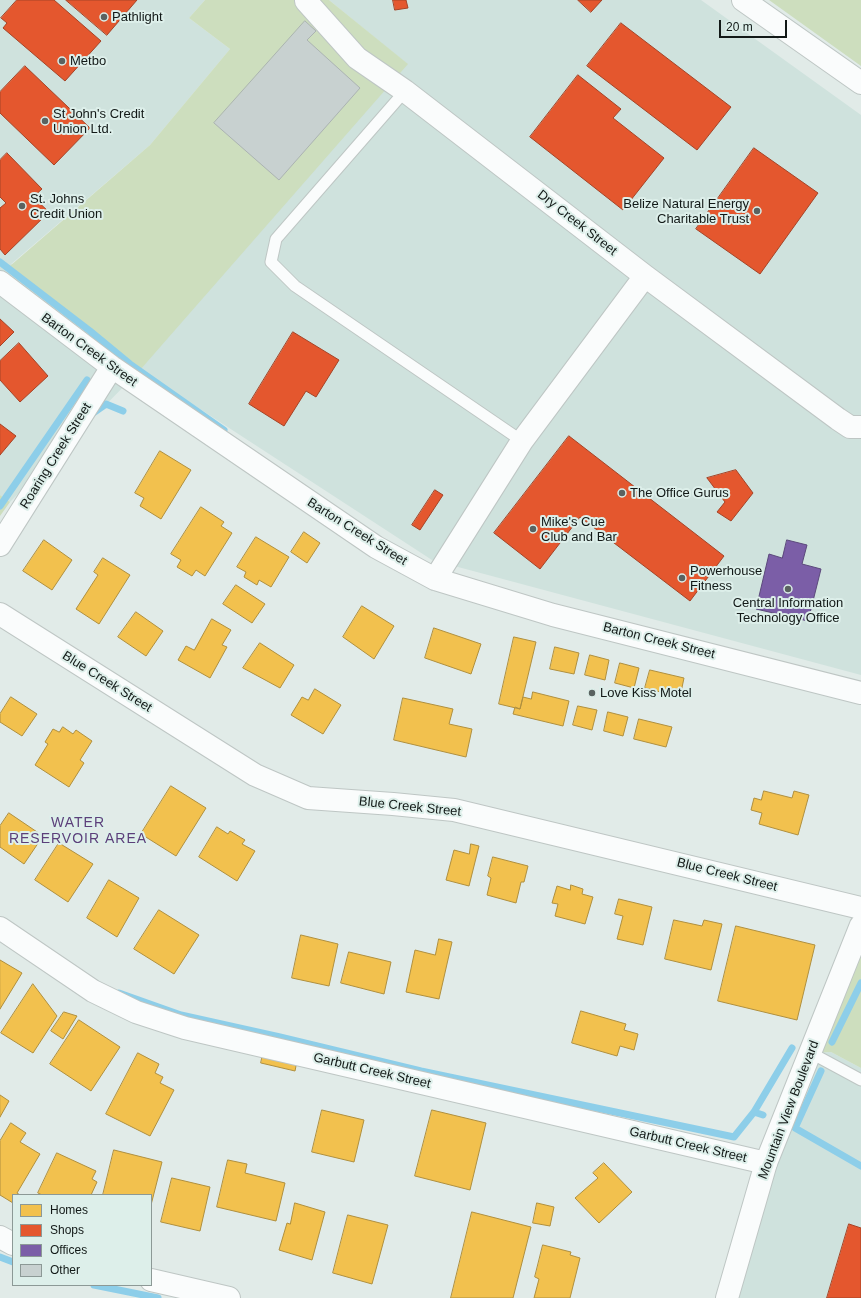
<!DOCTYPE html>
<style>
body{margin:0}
#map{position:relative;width:861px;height:1298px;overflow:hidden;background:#e1ebe8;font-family:Helvetica,sans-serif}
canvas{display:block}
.legend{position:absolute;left:12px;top:1194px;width:140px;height:92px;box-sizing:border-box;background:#ddefea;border:1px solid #8c9996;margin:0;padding:5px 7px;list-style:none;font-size:12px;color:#121917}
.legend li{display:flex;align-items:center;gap:8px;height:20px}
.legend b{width:20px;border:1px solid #8c9996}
.scale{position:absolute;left:719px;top:20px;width:68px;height:18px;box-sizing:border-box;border:2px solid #121917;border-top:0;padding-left:5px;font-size:12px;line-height:14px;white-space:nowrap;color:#121917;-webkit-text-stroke:3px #ddefea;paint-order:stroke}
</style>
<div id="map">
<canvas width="861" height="1298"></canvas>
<ul class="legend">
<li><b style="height:11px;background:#f2c14e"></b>Homes</li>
<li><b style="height:11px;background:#e4572e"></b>Shops</li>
<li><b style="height:11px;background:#7b5ea7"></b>Offices</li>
<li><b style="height:11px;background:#c8d1d0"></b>Other</li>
</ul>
<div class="scale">20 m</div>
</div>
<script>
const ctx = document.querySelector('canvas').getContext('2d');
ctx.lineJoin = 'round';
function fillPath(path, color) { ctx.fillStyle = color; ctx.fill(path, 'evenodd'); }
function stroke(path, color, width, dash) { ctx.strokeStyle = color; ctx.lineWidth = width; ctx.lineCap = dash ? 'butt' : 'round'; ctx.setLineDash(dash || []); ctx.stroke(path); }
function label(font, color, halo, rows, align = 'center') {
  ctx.font = font + ' Helvetica,sans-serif'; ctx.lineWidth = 4; ctx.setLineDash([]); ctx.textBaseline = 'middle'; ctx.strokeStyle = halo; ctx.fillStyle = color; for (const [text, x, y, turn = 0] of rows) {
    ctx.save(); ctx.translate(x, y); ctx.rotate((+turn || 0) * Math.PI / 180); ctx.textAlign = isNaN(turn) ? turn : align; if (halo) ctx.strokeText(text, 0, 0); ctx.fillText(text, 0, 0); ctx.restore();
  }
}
fillPath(new Path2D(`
 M 0,0 L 205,0 L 189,18 L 230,49 L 150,145 L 10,265 L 407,64 L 329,0 L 701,0 L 861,115 L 861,675 L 432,560 L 140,370 L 10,502 L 0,495 Z
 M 831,1052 L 861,1068 L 861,1298 L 728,1298 L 811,1053 Z`), '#cfe2dd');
fillPath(new Path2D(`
 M 205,0 L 329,0 L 408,64 L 140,370 L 10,266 L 150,145 L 230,49 L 189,18 Z
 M 769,0 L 861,0 L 861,67 L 861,66 Z
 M 0,495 L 10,502 L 0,516 Z
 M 861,925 L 861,1068 L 831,1052 L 811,1053 Z`), '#cddebe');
const homes = new Path2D(`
 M 160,451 L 191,470 L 161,519 L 140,506 L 144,498 L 135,493 Z
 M 201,507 L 224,522 L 221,526 L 232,533 L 205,576 L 196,570 L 192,576 L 177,567 L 181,560 L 171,554 Z
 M 304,532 L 320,543 L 307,563 L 291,552 Z
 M 256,537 L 289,557 L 271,587 L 259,580 L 257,585 L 244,577 L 246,572 L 237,567 Z
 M 44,540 L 72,560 L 52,590 L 23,571 Z
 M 103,558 L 130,575 L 99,624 L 76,609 L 98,575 L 94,572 Z
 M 236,585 L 265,604 L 252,623 L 223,604 Z
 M 362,606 L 394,626 L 374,659 L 343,637 Z
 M 136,612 L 163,631 L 146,656 L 118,637 Z
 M 212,619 L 231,630 L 222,645 L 227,647 L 210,678 L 178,660 L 186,646 L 194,650 Z
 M 434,628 L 481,644 L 471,674 L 425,658 Z
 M 514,637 L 536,642 L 520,709 L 499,704 Z
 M 260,643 L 294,665 L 280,688 L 243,668 Z
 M 555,647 L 579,653 L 574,674 L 550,669 Z
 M 590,655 L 609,660 L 605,680 L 585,675 Z
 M 620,663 L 639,668 L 634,688 L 615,683 Z
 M 650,670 L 684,678 L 680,697 L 645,688 Z
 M 315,689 L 341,705 L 323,734 L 291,715 L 302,697 L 308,700 Z
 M 533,692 L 569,701 L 563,726 L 513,714 L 515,707 L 520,709 L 523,697 L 531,699 Z
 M 11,697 L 37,714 L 22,736 L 0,722 L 0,714 Z
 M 403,698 L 453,709 L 449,724 L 472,729 L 466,757 L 394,740 Z
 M 578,706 L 597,710 L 592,730 L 573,725 Z
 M 608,712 L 628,717 L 623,736 L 604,731 Z
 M 639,719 L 672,727 L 666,747 L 634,739 Z
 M 63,727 L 73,734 L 76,730 L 92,741 L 80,760 L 84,763 L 69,787 L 35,765 L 48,744 L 45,742 L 53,729 L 59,732 Z
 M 171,786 L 206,808 L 176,856 L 141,834 Z
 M 764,791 L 792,798 L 794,791 L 809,795 L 798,835 L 759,824 L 762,813 L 751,810 L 754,798 L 761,800 Z
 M 9,813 L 43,836 L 24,864 L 0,847 L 0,826 Z
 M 217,827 L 228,834 L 230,831 L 245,840 L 242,844 L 255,851 L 237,881 L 199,857 Z
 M 59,843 L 93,864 L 68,902 L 35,880 Z
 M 471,844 L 479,846 L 469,886 L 446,880 L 454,850 L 469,854 Z
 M 493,857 L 528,866 L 524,882 L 521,882 L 516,903 L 487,895 L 491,878 L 488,876 Z
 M 109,880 L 139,898 L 117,937 L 87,918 Z
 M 571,885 L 583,889 L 582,894 L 593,897 L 585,924 L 555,916 L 558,904 L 552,903 L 557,886 L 570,890 Z
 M 619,899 L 652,907 L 643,945 L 617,939 L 623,916 L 615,914 Z
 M 159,910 L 199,935 L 174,974 L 134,949 Z
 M 674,920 L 702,926 L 704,920 L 722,924 L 711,970 L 665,959 Z
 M 736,926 L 815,945 L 797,1020 L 718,1001 Z
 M 301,935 L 338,944 L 329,986 L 292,978 Z
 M 439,939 L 452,942 L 439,999 L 406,992 L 415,950 L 435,955 Z
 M 349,952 L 391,962 L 384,994 L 341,983 Z
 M 0,960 L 22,973 L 0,1009 Z
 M 33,984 L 57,1016 L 33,1053 L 1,1033 Z
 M 581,1011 L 626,1024 L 624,1030 L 638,1034 L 634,1050 L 620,1046 L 617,1056 L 572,1043 Z
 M 64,1012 L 77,1016 L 63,1039 L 51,1031 Z
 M 79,1020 L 120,1047 L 91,1091 L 50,1064 Z
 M 264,1049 L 298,1056 L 295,1071 L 261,1063 Z
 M 138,1053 L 159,1064 L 155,1073 L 163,1077 L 160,1083 L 174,1090 L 150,1136 L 106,1114 Z
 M 0,1095 L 9,1101 L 0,1117 Z
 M 322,1110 L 364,1120 L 354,1162 L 312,1152 Z
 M 432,1110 L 486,1123 L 470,1190 L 415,1176 Z
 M 11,1123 L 26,1133 L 20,1142 L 40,1154 L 17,1193 L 20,1195 L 13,1195 L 13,1203 L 0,1195 L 0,1141 Z
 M 114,1150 L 162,1162 L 151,1205 L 151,1195 L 103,1195 Z
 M 57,1153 L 96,1171 L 92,1179 L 97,1182 L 91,1195 L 42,1195 L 38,1193 Z
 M 228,1160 L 247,1164 L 245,1173 L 285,1183 L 276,1221 L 217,1207 Z
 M 604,1163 L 632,1192 L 599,1223 L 575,1198 L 598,1178 L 593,1173 Z
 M 172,1178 L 210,1187 L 200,1231 L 161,1222 Z
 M 295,1203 L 325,1212 L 312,1260 L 279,1250 L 287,1223 L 290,1224 Z
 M 537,1203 L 554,1207 L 550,1226 L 533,1223 Z
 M 472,1212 L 531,1227 L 513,1298 L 451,1298 Z
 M 348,1215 L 388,1225 L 372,1284 L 333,1273 Z
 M 543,1245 L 571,1252 L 570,1255 L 580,1258 L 570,1298 L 534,1298 L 539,1279 L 535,1277 Z`);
fillPath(homes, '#f2c14e');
stroke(homes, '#af8f3e', 1);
const shops = new Path2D(`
 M 17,0 L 54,0 L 101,41 L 65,81 L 3,28 L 7,23 L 1,18 Z
 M 66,0 L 137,0 L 107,35 Z
 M 393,0 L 406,0 L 408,8 L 395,10 Z
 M 578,0 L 602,0 L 591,12 Z
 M 621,23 L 731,107 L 697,150 L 587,66 Z
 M 25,66 L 90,128 L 54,165 L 0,113 L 0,92 Z
 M 578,75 L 621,109 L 613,118 L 664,158 L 623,210 L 530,137 Z
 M 754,148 L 818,193 L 760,274 L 696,229 Z
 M 7,153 L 42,189 L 33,197 L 49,212 L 5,255 L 0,249 L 0,208 L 6,203 L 0,197 L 0,160 Z
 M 0,319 L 14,332 L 0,346 Z
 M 293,332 L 339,360 L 316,397 L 306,391 L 284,426 L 249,404 Z
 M 19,343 L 48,376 L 20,402 L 0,380 L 0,361 Z
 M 0,424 L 16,436 L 0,455 Z
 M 569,436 L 724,556 L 690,601 L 580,517 L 540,569 L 494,533 Z
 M 736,470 L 753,493 L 731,521 L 717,512 L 725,502 L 707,478 Z
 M 435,490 L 443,495 L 420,530 L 412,525 Z
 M 849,1224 L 861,1228 L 861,1298 L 827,1298 Z`);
fillPath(shops, '#e4572e');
stroke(shops, '#a54427', 1);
const offices = new Path2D(`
 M 787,540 L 807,545 L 802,564 L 821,569 L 808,621 L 756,609 L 769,554 L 782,558 Z`);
fillPath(offices, '#7b5ea7');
stroke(offices, '#5c497c', 1);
stroke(new Path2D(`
 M 0,262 L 90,331 L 130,364 L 224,430
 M 93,413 L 106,404 L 123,411
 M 0,506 L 87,380
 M 119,993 L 181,1015 L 280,1037 L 421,1071 L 734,1137 L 754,1112 L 792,1048
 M 832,1042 L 861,983
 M 821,1071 L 795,1128 L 861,1166
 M 754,1112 L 763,1115
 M 0,1257 L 13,1262
 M 94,1285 L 158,1298`), '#8dcee9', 7);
const building = new Path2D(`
 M 305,21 L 316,31 L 307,40 L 360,88 L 279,180 L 214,123 Z`);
fillPath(building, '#c8d1d0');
stroke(building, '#abb3b2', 1);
const service = new Path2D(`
 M 405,91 L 276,239 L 271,262 L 295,286 L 522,441
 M 811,1053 L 861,1080`);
const minor = new Path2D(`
 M 306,1 L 357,58 L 405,91 L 645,276 L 838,419 L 850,427 L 861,427
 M 0,282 L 112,367 L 376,547 L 435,579 L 553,615 L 861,693
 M 0,545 L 112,367
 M 435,579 L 522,441 L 645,276
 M 0,614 L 255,775 L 308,798 L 393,804 L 454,810 L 861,908
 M 0,928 L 93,991 L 136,1012 L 185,1028 L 766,1163
 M 0,1237 L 13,1244
 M 151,1280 L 229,1298`);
const tertiary = new Path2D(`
 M 727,1298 L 766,1163 L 861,925`);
const secondary = new Path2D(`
 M 743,0 L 861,83`);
stroke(service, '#bec6c4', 13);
stroke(minor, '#bec6c4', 24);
stroke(tertiary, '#bec6c4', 24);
stroke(secondary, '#bec6c4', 24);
stroke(service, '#fafcfc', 11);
stroke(minor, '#fafcfc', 22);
stroke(tertiary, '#fafcfc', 22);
stroke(secondary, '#fafcfc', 22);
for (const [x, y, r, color] of [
 [104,17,4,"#5a6260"],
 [62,61,4,"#5a6260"],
 [45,121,4,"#5a6260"],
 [22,206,4,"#5a6260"],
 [757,211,4,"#5a6260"],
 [622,493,4,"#5a6260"],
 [533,529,4,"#5a6260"],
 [682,578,4,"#5a6260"],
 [788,589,4,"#5a6260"],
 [592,693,4,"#5a6260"]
]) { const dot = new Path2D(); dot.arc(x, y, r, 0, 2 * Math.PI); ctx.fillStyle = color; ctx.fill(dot); stroke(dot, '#ddefea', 1.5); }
label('13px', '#121917', '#ddefea', [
 ["Pathlight",112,17],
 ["Metbo",70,61],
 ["St John's Credit",53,114],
 ["Union Ltd.",53,129],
 ["St. Johns",30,199],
 ["Credit Union",30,214],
 ["Belize Natural Energy",749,204,"right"],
 ["Charitable Trust",749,219,"right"],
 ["The Office Gurus",630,493],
 ["Mike's Cue",541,522],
 ["Club and Bar",541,537],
 ["Powerhouse",690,571],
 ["Fitness",690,586],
 ["Central Information",788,603,"center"],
 ["Technology Office",788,618,"center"],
 ["Love Kiss Motel",600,693]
], 'left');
label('13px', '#121917', '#ddefea', [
 ["Dry Creek Street",577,223,38],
 ["Barton Creek Street",89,350,36],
 ["Roaring Creek Street",56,456,-58],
 ["Barton Creek Street",357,532,32],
 ["Barton Creek Street",659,641,14],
 ["Blue Creek Street",107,682,32],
 ["Blue Creek Street",410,807,6],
 ["Blue Creek Street",727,875,14],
 ["Garbutt Creek Street",372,1071,13],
 ["Mountain View Boulevard",789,1110,-69],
 ["Garbutt Creek Street",688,1145,13]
]);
ctx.letterSpacing = '1px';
label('14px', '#5c3f7a', '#ddefea', [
 ["WATER",78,823],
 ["RESERVOIR AREA",78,839]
]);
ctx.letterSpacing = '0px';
</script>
